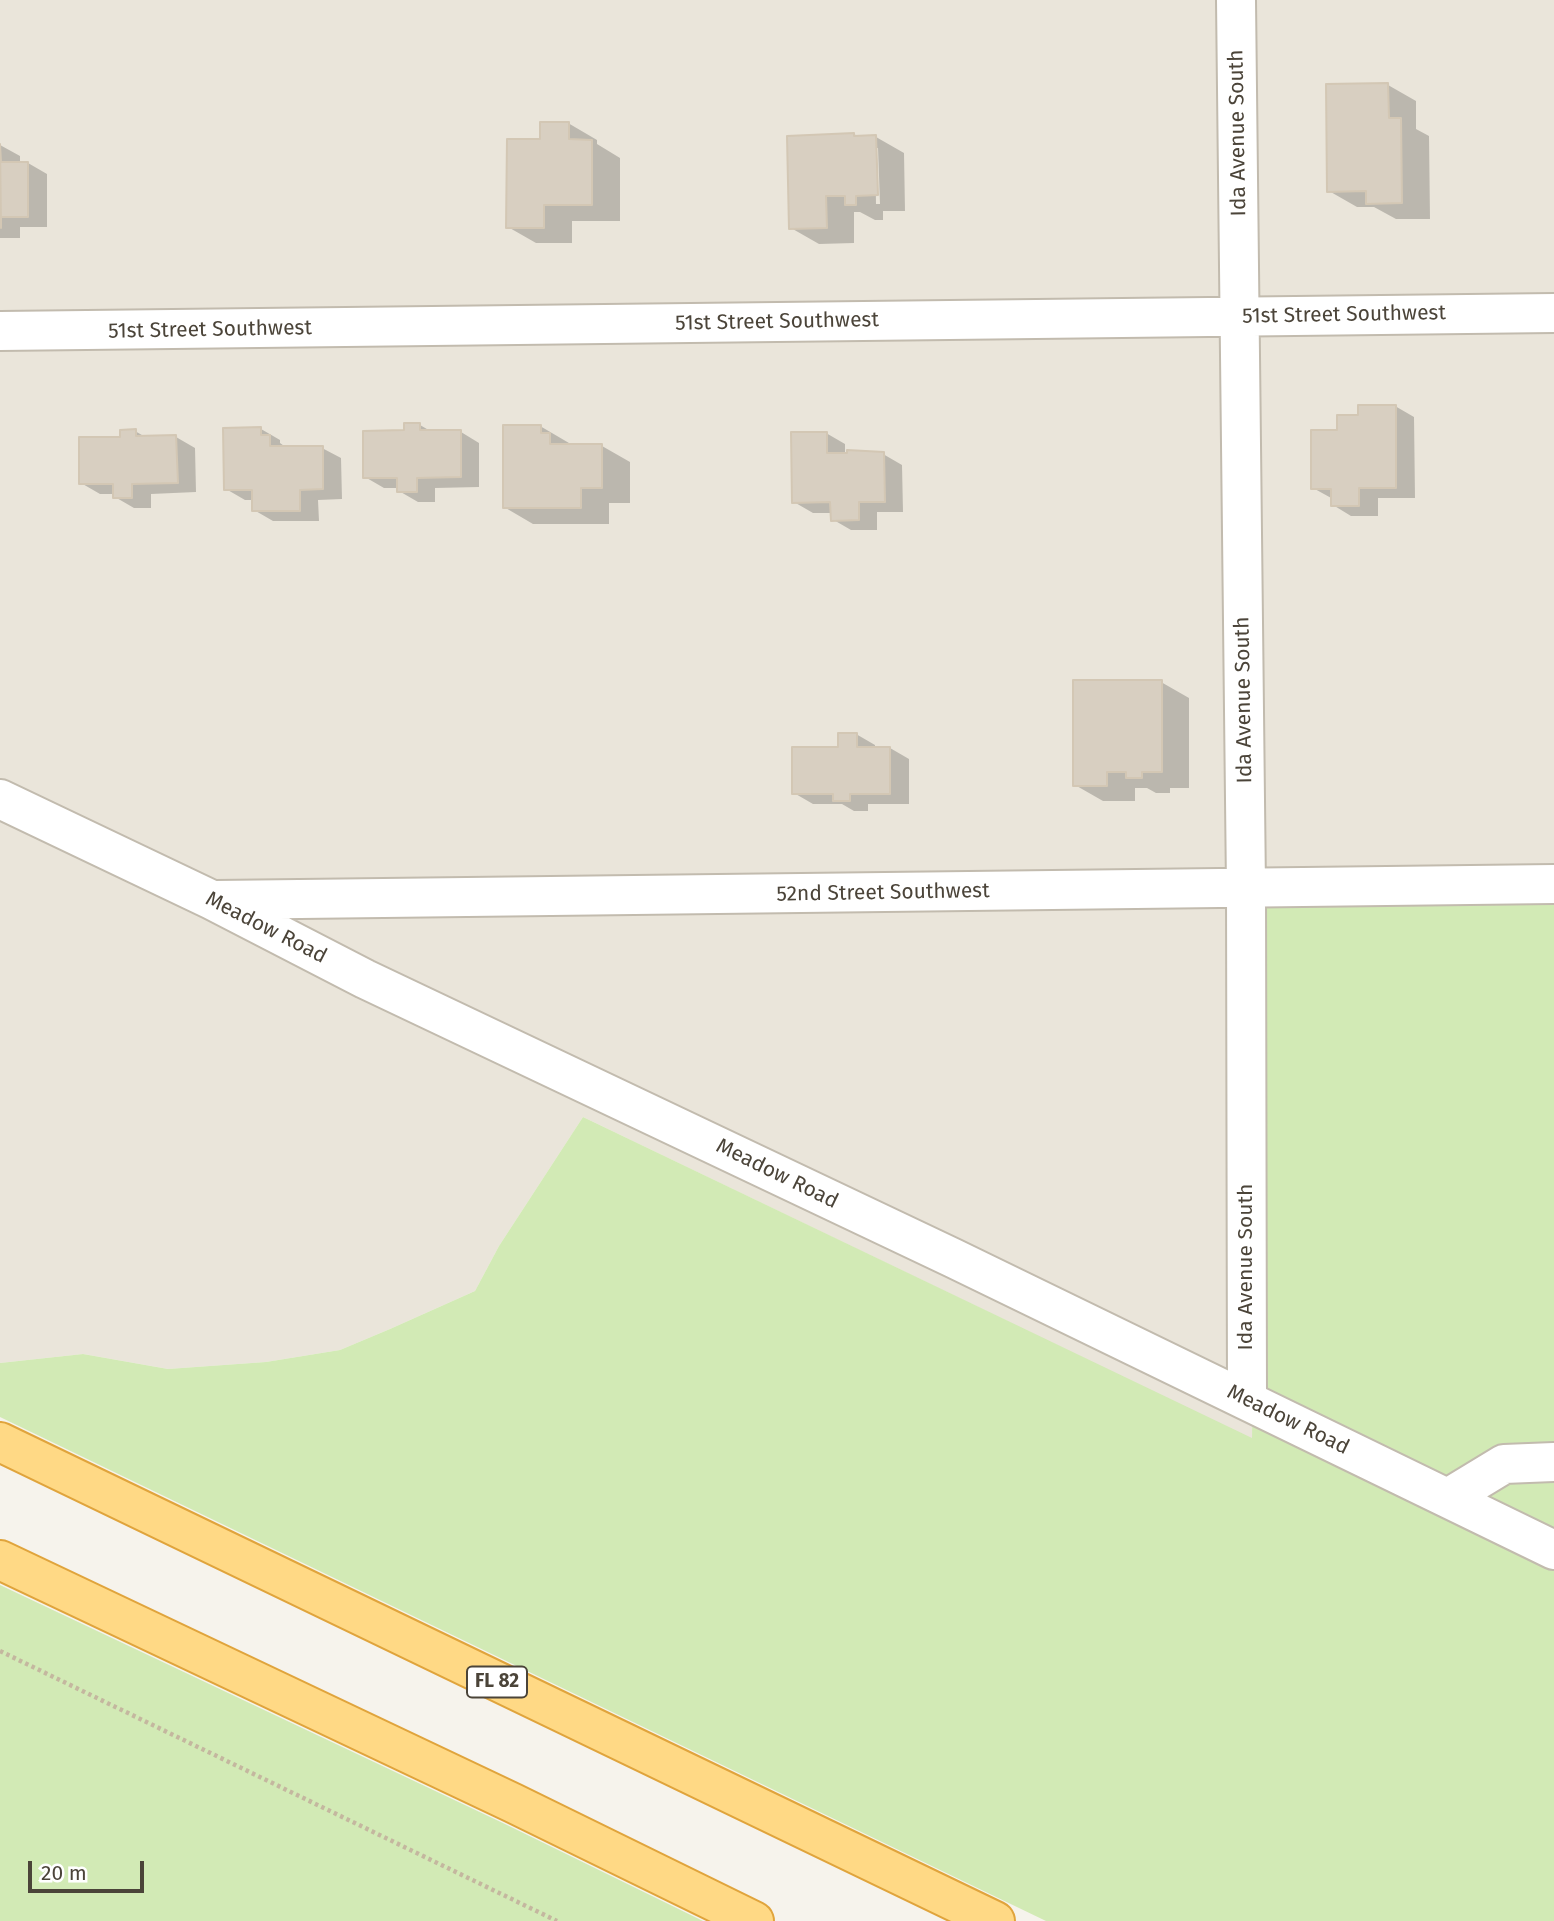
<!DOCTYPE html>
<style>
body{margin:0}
#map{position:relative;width:1554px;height:1921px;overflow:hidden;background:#f6f3ec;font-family:"Fira Sans",sans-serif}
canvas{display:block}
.scale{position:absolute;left:28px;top:1861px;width:116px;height:32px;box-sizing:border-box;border:4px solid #4b4439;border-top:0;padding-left:9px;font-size:21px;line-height:24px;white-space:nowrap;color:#4b4439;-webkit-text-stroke:5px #fff;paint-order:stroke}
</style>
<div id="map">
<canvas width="1554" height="1921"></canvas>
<div class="scale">20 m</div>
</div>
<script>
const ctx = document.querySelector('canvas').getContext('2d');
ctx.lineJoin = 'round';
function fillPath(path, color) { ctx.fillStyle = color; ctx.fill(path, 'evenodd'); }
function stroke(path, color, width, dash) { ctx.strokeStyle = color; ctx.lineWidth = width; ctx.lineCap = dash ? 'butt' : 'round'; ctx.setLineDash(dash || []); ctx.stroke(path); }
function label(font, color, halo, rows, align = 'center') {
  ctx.font = font + ' "Fira Sans",sans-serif'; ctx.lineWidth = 5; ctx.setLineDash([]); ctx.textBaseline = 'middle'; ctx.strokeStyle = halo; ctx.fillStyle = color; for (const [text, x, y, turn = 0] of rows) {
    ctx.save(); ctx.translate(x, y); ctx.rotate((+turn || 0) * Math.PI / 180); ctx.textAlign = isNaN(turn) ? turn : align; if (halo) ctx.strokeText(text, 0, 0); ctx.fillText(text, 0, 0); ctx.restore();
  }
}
fillPath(new Path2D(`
 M 0,0 L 1554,0 L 1554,885 L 1258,889 L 1252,1439 L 583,1117 L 499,1246 L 475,1291 L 390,1329 L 340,1350 L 266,1362 L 168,1369 L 83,1354 L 0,1363 Z`), '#eae5da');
fillPath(new Path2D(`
 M 1554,885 L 1554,1921 L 1046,1921 L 0,1417 L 0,1363 L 83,1354 L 168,1369 L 266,1362 L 340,1350 L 390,1329 L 475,1291 L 499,1246 L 583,1117 L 1252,1438 L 1258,888 Z
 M 0,1585 L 505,1824 L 703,1921 L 0,1921 Z`), '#d2eab5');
fillPath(new Path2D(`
 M 1388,85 L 1416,101 L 1416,129 L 1429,136 L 1430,219 L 1396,219 L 1374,207 L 1357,207 L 1329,191 Z
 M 568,123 L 597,140 L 597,144 L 620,158 L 620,221 L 572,221 L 572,243 L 536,243 L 508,227 L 542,141 Z
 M 854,134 L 859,137 L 876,137 L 904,153 L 905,211 L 883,211 L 883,220 L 875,220 L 860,212 L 854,212 L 854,243 L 819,244 L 791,228 L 789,138 ZM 875,148 L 878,148 L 880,204 L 876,204 Z
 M 0,145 L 20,156 L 20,163 L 28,163 L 47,174 L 47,227 L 20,227 L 20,238 L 0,238 Z
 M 1395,406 L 1414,417 L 1415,498 L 1378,498 L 1378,516 L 1351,516 L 1333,505 L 1333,499 L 1313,488 L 1339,431 L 1360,417 Z
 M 420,425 L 432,432 L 461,432 L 479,443 L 479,487 L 435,488 L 435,502 L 418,502 L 399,491 L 399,488 L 384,488 L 365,477 L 405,432 Z
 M 540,426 L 569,443 L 569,446 L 602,446 L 630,462 L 630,503 L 609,503 L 609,524 L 533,524 L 504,507 Z
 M 261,429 L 280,440 L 280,443 L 287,448 L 322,448 L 341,458 L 342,499 L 318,500 L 319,521 L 273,521 L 254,510 L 254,500 L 245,500 L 226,489 Z
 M 135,431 L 147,438 L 176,437 L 195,448 L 196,492 L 151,494 L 151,508 L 134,508 L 115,497 L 115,494 L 100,494 L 81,483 L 121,438 Z
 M 826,433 L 845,444 L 845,452 L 883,454 L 902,465 L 903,512 L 877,512 L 877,530 L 851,530 L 832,519 L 832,513 L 813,513 L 794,502 Z
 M 1161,682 L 1189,698 L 1189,788 L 1170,788 L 1170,793 L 1156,793 L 1147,788 L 1135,788 L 1135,801 L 1103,801 L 1075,785 Z
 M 856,734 L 875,745 L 875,748 L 890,748 L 909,759 L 909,804 L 868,804 L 868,811 L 854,811 L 842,804 L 813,804 L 794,793 Z`), '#0003');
const building = new Path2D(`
 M 1388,83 L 1389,118 L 1401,118 L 1402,203 L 1366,204 L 1366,191 L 1327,192 L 1326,84 Z
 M 540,122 L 569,122 L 569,139 L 592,140 L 592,205 L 544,205 L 544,228 L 506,228 L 507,139 L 540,139 Z
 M 854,133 L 854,136 L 876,135 L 878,195 L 856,196 L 856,205 L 845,205 L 845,196 L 826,196 L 827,228 L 789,229 L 787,136 Z
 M 0,144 L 1,162 L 28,162 L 28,217 L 1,217 L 1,228 Z
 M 1358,405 L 1396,405 L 1396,488 L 1359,488 L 1359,506 L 1331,506 L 1331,489 L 1311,489 L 1311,430 L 1337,430 L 1337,415 L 1358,415 Z
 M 404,423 L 420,423 L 420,430 L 461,430 L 461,477 L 417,478 L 417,492 L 397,492 L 397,478 L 363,478 L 363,431 L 404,430 Z
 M 503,425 L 541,425 L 541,433 L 550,433 L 550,444 L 602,444 L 602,488 L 581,488 L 581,508 L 503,508 Z
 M 261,427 L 261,435 L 270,435 L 270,446 L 323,446 L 323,489 L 300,490 L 300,511 L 252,511 L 252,490 L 224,490 L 223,428 Z
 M 136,429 L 136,436 L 176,435 L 178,483 L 132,484 L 132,498 L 113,498 L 113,484 L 79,484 L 79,437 L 120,437 L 120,430 Z
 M 791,432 L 827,432 L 827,453 L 847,453 L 847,450 L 884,452 L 885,502 L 859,502 L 859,520 L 831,521 L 830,502 L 792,503 Z
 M 1073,680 L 1162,680 L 1162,772 L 1142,772 L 1142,778 L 1126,778 L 1126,772 L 1107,772 L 1107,786 L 1073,786 Z
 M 838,733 L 857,733 L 857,747 L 890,747 L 890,794 L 850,794 L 850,801 L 833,801 L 833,794 L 792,794 L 792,747 L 838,747 Z`);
fillPath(building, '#d8cfc1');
stroke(building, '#d3c7b4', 2);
const minor = new Path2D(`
 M 1236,0 L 1246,888 L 1247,1399
 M 0,331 L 1554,313
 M 0,799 L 212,900 L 365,979 L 953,1258 L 1554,1550
 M 216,900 L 1554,884
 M 1448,1498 L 1504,1464 L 1554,1462`);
const trunk = new Path2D(`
 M 0,1442 L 995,1921
 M 0,1560 L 513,1803 L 754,1921`);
stroke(minor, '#c2bbae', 42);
stroke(trunk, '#e0a43c', 42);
stroke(new Path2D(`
 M 0,1651 L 557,1921`), '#c4b79f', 4.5, [3.5, 3.5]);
stroke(minor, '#fff', 38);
stroke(trunk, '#ffd985', 38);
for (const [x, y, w] of [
 [497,1682,60]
]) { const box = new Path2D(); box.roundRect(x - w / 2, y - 15.5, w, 31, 5); ctx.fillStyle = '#fff'; ctx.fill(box); stroke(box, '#4b4439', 2); }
label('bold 19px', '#4b4439', null, [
 ["FL 82",497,1682]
]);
label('21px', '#4b4439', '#fff', [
 ["Ida Avenue South",1238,133,-91],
 ["51st Street Southwest",1344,315,-1],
 ["51st Street Southwest",777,322,-1],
 ["51st Street Southwest",210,330,-1],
 ["Ida Avenue South",1244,700,-91],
 ["52nd Street Southwest",883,893,-1],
 ["Meadow Road",266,928,27],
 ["Meadow Road",777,1174,26],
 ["Ida Avenue South",1246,1267,-90],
 ["Meadow Road",1288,1420,26]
]);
</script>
